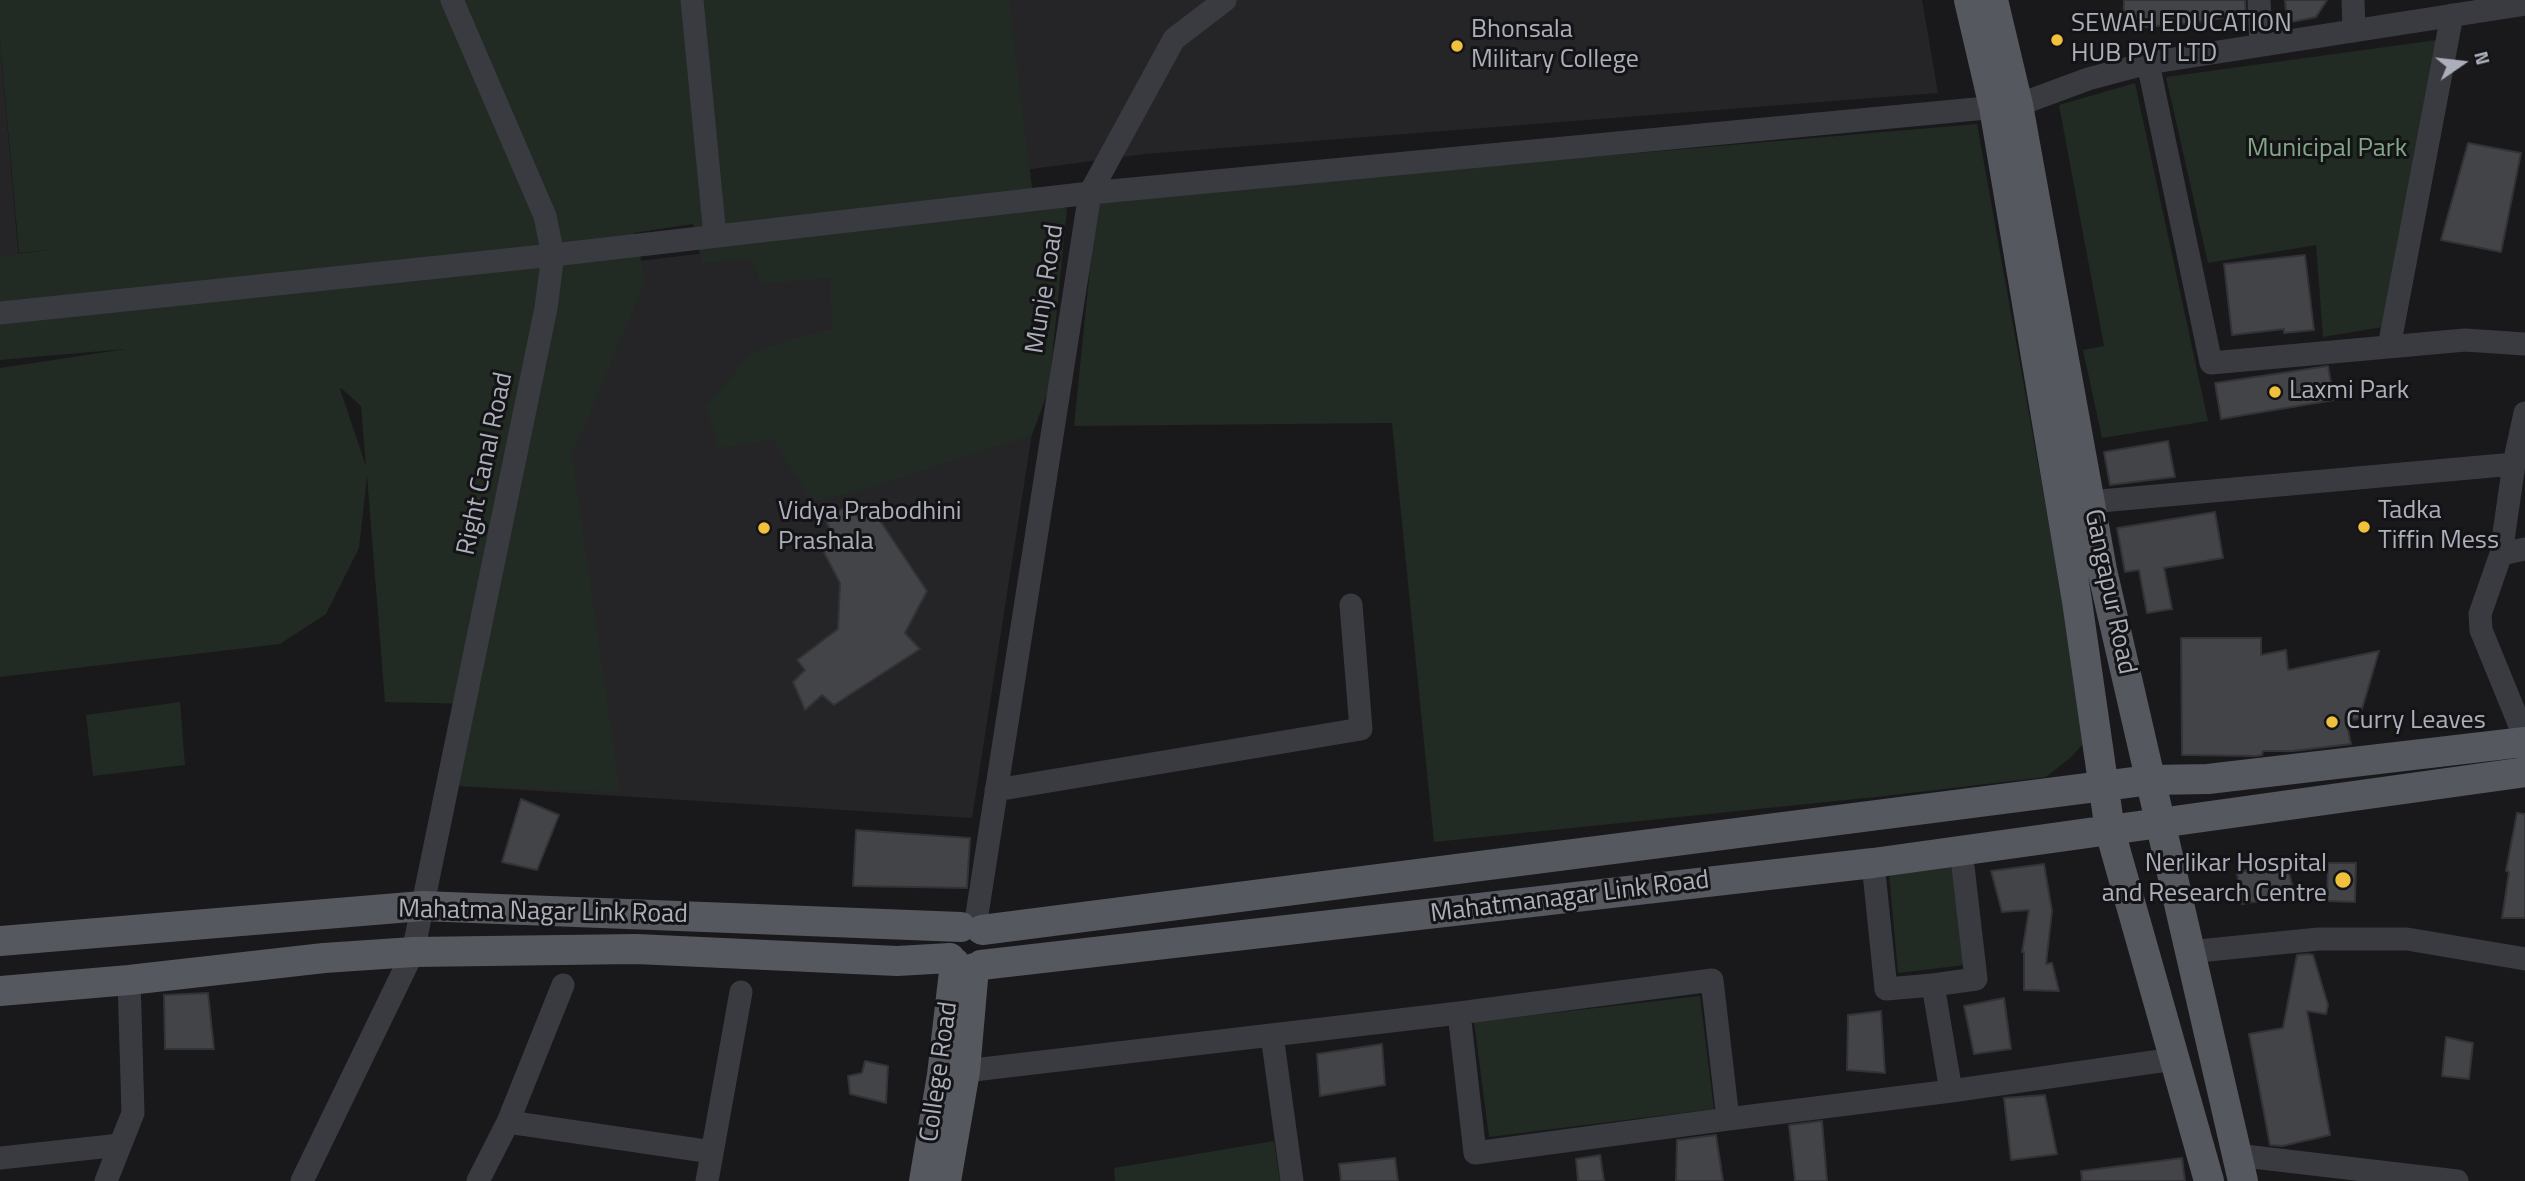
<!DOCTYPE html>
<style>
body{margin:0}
#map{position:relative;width:2525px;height:1181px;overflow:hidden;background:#19191b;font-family:"Titillium Web",sans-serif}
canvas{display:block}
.north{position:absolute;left:2427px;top:28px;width:70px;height:70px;-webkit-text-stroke:5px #141416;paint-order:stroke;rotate:76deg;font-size:19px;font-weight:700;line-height:28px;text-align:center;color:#acafbb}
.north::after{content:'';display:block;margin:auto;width:24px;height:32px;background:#acafbb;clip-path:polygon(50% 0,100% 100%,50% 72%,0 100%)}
</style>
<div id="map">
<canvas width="2525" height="1181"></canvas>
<div class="north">N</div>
</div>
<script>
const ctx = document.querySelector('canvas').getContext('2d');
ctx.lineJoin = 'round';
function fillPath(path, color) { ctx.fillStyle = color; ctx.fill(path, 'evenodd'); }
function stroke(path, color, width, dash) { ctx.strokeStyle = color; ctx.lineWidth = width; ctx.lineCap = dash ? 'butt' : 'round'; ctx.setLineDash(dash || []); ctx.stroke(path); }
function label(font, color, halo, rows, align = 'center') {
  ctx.font = font + ' "Titillium Web",sans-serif'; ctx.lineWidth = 6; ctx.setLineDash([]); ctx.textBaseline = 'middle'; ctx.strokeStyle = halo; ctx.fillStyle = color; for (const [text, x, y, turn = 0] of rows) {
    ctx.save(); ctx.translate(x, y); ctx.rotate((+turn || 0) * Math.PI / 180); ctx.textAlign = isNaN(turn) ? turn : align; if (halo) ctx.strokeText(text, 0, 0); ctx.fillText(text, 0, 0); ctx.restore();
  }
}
fillPath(new Path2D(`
 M 974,0 L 1922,0 L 1938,93 L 1145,154 L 1009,172 Z
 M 0,40 L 20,274 L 0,276 Z
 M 1067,209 L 972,818 L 458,786 L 565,270 Z`), '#252528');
fillPath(new Path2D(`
 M 0,0 L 1009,0 L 1032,187 L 1067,209 L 1049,389 L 1032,435 L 883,484 L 812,502 L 773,440 L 718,448 L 707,407 L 751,353 L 788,340 L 832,329 L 830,278 L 761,284 L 752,260 L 702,263 L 693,224 L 634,233 L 646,279 L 572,456 L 620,792 L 458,786 L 474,704 L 385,702 L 367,476 L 359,548 L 326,614 L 280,644 L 0,677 L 0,368 L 126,349 L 0,360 L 0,256 L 48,250 L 19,253 L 0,40 ZM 341,388 L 361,406 L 366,466 L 340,389 Z
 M 2444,39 L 2389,326 L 2323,337 L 2316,245 L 2208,263 L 2166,77 Z
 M 2135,83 L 2208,421 L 2102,438 L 2083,350 L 2104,346 L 2059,105 Z
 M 1977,124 L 2076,675 L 2083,744 L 2070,758 L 2046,777 L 1876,797 L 1434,842 L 1392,423 L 1074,426 L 1097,199 Z
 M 180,702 L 185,765 L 93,776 L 86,715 Z
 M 1952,864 L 1965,965 L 1898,973 L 1889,873 Z
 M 1700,996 L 1714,1109 L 1489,1137 L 1474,1022 Z
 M 1274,1141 L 1280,1181 L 1115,1181 L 1114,1168 Z`), '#212a23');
const building = new Path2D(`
 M 2124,0 L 2245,0 L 2246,14 L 2193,23 L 2123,29 Z
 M 2285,0 L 2327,0 L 2316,17 L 2287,23 Z
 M 2468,143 L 2521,153 L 2501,252 L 2441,240 Z
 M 2305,255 L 2314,330 L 2284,333 L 2284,329 L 2232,335 L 2224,264 Z
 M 2328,366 L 2334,400 L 2221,419 L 2215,383 Z
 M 2168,441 L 2175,477 L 2110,485 L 2104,452 Z
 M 848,505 L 861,520 L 873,510 L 927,591 L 905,633 L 920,649 L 834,705 L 822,695 L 805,710 L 793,682 L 805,670 L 797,660 L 838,629 L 840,583 L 819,543 L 833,536 L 825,519 Z
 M 2215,512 L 2223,558 L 2164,568 L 2172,609 L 2147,613 L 2139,570 L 2125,572 L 2117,528 Z
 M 2181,638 L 2261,638 L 2261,655 L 2286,650 L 2288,670 L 2379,651 L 2359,719 L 2346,721 L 2351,744 L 2293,751 L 2263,751 L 2262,755 L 2257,756 L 2182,755 Z
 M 521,799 L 559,815 L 537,870 L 502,862 Z
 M 2517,813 L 2525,814 L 2525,918 L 2502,918 L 2509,872 L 2506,871 Z
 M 856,830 L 970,838 L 967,888 L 853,886 Z
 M 2285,858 L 2295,895 L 2242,904 L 2237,873 Z
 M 2328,863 L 2356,863 L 2355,902 L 2327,901 Z
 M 2044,864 L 2052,911 L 2046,964 L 2052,963 L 2059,991 L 2024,990 L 2024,952 L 2022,952 L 2029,910 L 2002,912 L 1991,871 Z
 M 2308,954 L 2313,955 L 2328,1005 L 2326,1014 L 2307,1011 L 2330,1135 L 2282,1146 L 2270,1145 L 2249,1034 L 2283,1028 L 2297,955 Z
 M 208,993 L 214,1049 L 165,1049 L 164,995 Z
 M 2004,998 L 2011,1049 L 1974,1054 L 1964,1006 Z
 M 1881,1011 L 1885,1073 L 1847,1070 L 1848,1015 Z
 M 2446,1037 L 2473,1043 L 2469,1079 L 2442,1076 Z
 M 1382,1044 L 1385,1085 L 1320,1096 L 1317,1054 Z
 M 865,1061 L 888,1066 L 886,1103 L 850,1094 L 848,1076 L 862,1073 Z
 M 2045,1095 L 2057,1154 L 2011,1160 L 2004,1098 Z
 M 1822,1121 L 1827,1181 L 1795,1181 L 1789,1125 Z
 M 1716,1135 L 1723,1181 L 1676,1181 L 1677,1140 Z
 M 1600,1155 L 1604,1181 L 1578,1181 L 1576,1159 Z
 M 1395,1158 L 1398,1181 L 1341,1181 L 1339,1164 Z
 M 2182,1158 L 2185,1181 L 2082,1181 L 2081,1171 Z`);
fillPath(building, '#434448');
stroke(building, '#333337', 2);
stroke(new Path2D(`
 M 692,0 L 715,236
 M 2259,0 L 2261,45
 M 2353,0 L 2354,31
 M 2148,63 L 2211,363 L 2465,340 L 2525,344
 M 0,313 L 553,255 L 1090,193 L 2018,105 L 2088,79 L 2148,63 L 2525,4
 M 2389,347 L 2452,15
 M 2525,413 L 2514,464 L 2501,554 L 2480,614 L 2481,630 L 2525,738
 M 2089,502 L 2514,464
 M 2501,554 L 2525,549
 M 996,790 L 1361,729 L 1351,605
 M 1873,863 L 1886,989 L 1933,985 L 1951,1091
 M 975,927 L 1090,193 L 1174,39 L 1225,0
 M 2188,952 L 2319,939 L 2407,939 L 2525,959
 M 1933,985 L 1976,979 L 1961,849
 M 1459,1013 L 1475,1153 L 1728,1119
 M 1272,1035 L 1292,1181
 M 965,1071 L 1459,1013 L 1712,980 L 1728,1119 L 1951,1091 L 2174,1059
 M 508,1122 L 712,1152
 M 2236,1155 L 2457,1181
 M 0,1158 L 120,1145
 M 106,1181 L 133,1113 L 129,980
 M 302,1181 L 413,952 L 546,308 L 553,255 L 545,216 L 452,0
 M 478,1181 L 508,1122 L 563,985
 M 707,1181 L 741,992`), '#3a3b40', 23);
stroke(new Path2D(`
 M 1969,0 L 1994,107 L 2077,601 L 2110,831 L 2209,1181
 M 1993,0 L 2018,105 L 2102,570 L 2243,1181
 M 982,930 L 2150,780 L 2208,779 L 2525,742
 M 0,941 L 422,906 L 961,927
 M 981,965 L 1873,863 L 2525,772
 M 0,991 L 129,980 L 324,958 L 413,952 L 636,949 L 897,961 L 950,958
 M 924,1181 L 942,1075 L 955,963
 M 946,1181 L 965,1071 L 974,968`), '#56585f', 30);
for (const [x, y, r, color] of [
 [2057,40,7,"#f1c03c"],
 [1457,46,7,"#f1c03c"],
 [2275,392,7,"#f1c03c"],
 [2364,527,7,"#f1c03c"],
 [764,528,7,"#f1c03c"],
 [2332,722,7,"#f1c03c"],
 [2343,880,9,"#f1c03c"]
]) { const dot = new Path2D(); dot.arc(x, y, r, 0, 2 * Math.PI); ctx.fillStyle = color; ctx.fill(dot); stroke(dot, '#141416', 2.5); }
label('26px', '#acafbb', '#141416', [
 ["SEWAH EDUCATION",2071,25],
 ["HUB PVT LTD",2071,55],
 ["Bhonsala",1471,31],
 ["Military College",1471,61],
 ["Laxmi Park",2289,392],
 ["Tadka",2378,512],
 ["Tiffin Mess",2378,542],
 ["Vidya Prabodhini",778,513],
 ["Prashala",778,543],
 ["Curry Leaves",2346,722],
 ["Nerlikar Hospital",2327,865,"right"],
 ["and Research Centre",2327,895,"right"]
], 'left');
label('26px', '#83a588', '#141416', [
 ["Municipal Park",2327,150]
]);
label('26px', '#acafbb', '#141416', [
 ["Munje Road",1046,289,-81],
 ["Right Canal Road",486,464,-78],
 ["Gangapur Road",2109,592,78],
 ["Mahatmanagar Link Road",1570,898,-7],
 ["Mahatma Nagar Link Road",543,913,1],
 ["College Road",940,1072,-82]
]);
</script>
